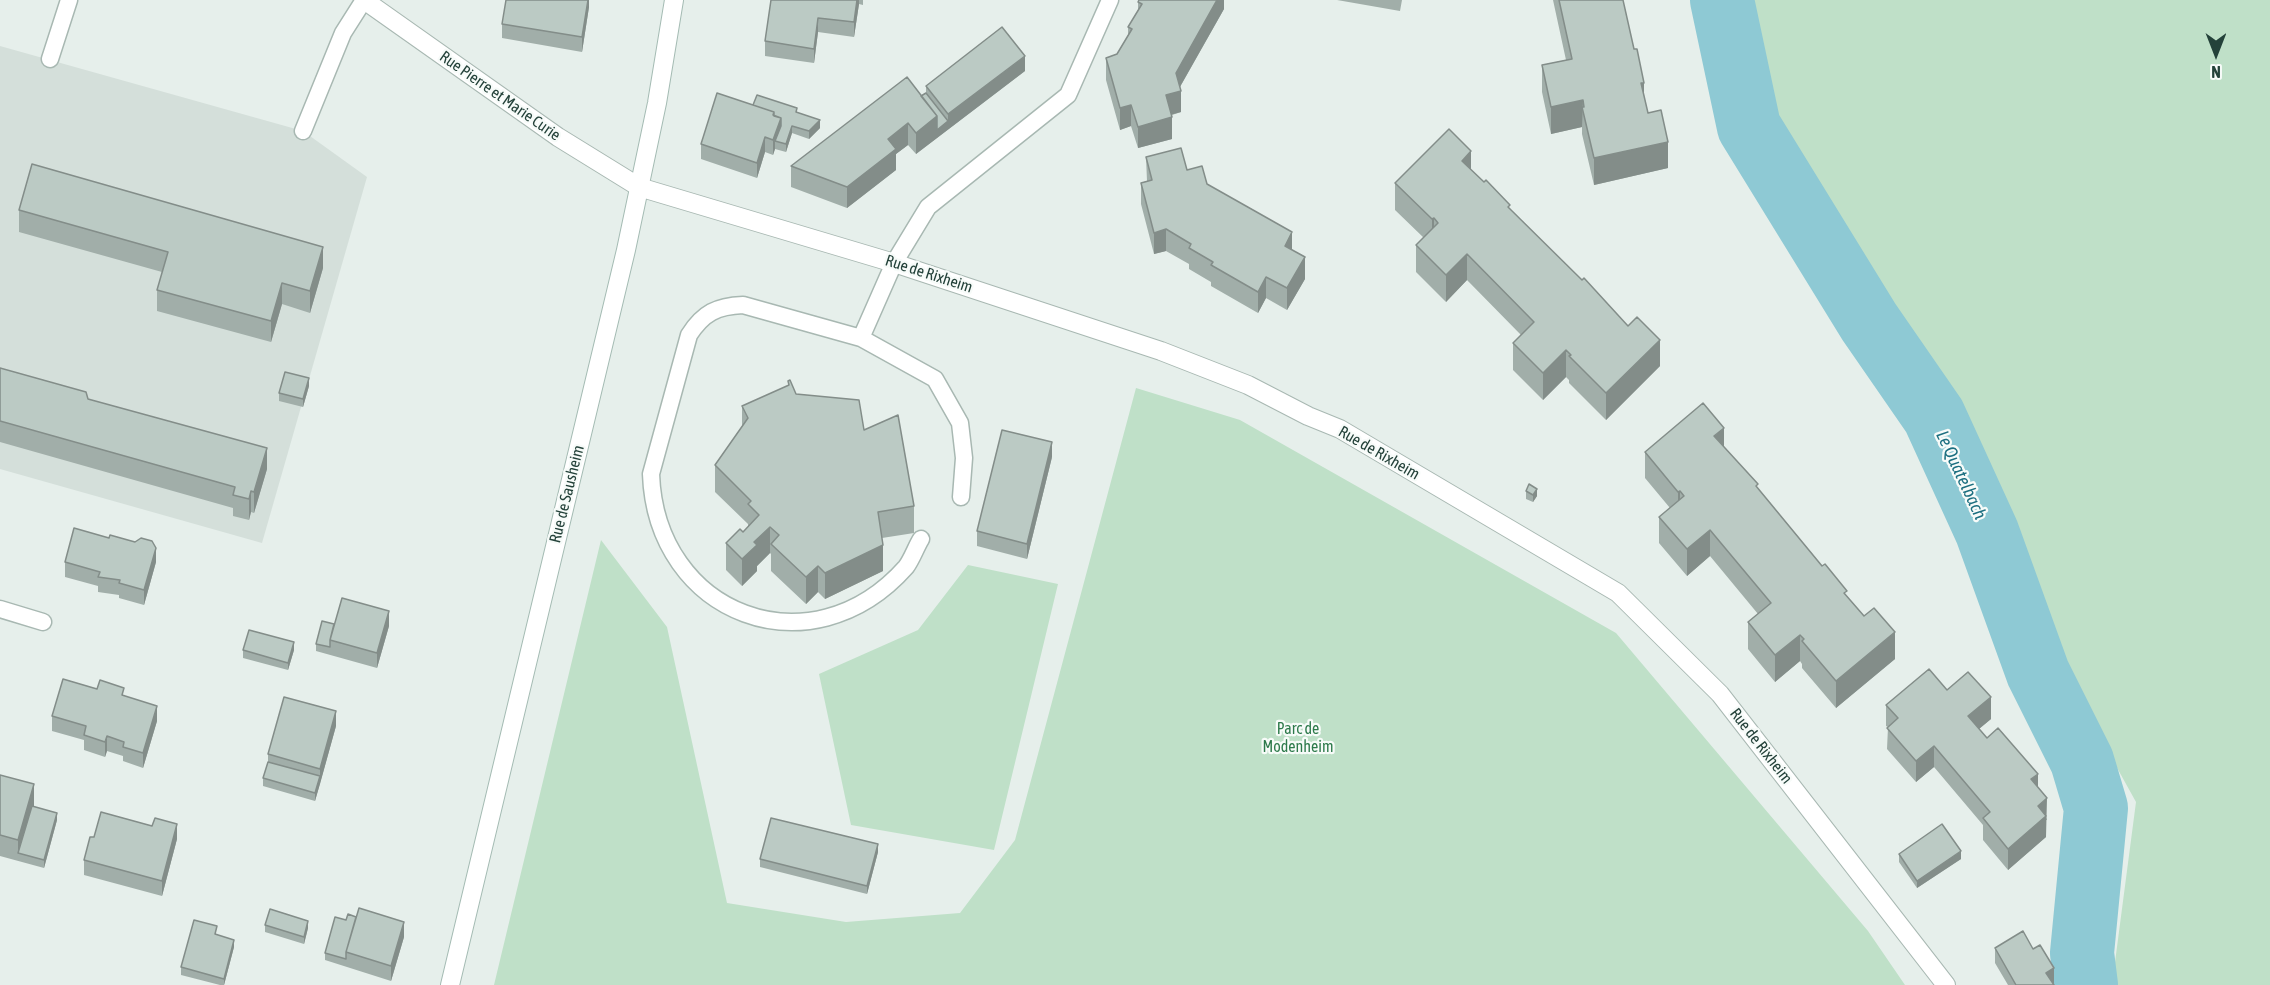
<!DOCTYPE html>
<style>
body{margin:0}
#map{position:relative;width:2270px;height:985px;overflow:hidden;background:#e6efeb;font-family:"Asap Condensed",sans-serif}
canvas{display:block}
.north{position:absolute;left:2186px;top:24px;width:60px;height:60px;-webkit-text-stroke:4px #f7fbf9;paint-order:stroke;rotate:180deg;font-size:16px;font-weight:700;line-height:24px;text-align:center;color:#24423a}
.north::after{content:'';display:block;margin:auto;width:21px;height:27px;background:#24423a;clip-path:polygon(50% 0,100% 100%,50% 72%,0 100%)}
</style>
<div id="map">
<canvas width="2270" height="985"></canvas>
<div class="north">N</div>
</div>
<script>
const ctx = document.querySelector('canvas').getContext('2d');
ctx.lineJoin = 'round';
function fillPath(path, color) { ctx.fillStyle = color; ctx.fill(path, 'evenodd'); }
function stroke(path, color, width, dash) { ctx.strokeStyle = color; ctx.lineWidth = width; ctx.lineCap = dash ? 'butt' : 'round'; ctx.setLineDash(dash || []); ctx.stroke(path); }
function label(font, color, halo, rows, align = 'center') {
  ctx.font = font + ' "Asap Condensed",sans-serif'; ctx.lineWidth = 4.5; ctx.setLineDash([]); ctx.textBaseline = 'middle'; ctx.strokeStyle = halo; ctx.fillStyle = color; for (const [text, x, y, turn = 0] of rows) {
    ctx.save(); ctx.translate(x, y); ctx.rotate((+turn || 0) * Math.PI / 180); ctx.textAlign = isNaN(turn) ? turn : align; if (halo) ctx.strokeText(text, 0, 0); ctx.fillText(text, 0, 0); ctx.restore();
  }
}
fillPath(new Path2D(`
 M 0,46 L 303,131 L 367,177 L 262,543 L 0,469 Z`), '#d4dfda');
fillPath(new Path2D(`
 M 1739,0 L 2270,0 L 2270,985 L 2112,985 L 2136,802 L 2028,607 L 2009,542 L 1941,396 L 1764,122 Z
 M 1136,388 L 1240,420 L 1616,633 L 1868,931 L 1905,985 L 494,985 L 601,540 L 667,627 L 727,903 L 846,922 L 960,913 L 1015,840 Z
 M 968,565 L 1058,584 L 994,850 L 851,825 L 819,674 L 918,630 Z`), '#bfe0c8');
stroke(new Path2D(`
 M 1722,0 L 1749,127 L 1869,322 L 1934,416 L 1987,532 L 2038,673 L 2082,761 L 2096,808 L 2082,953 L 2086,985`), '#8ec9d4', 64);
const lane = new Path2D(`
 M 50,59 L 69,0
 M 303,131 L 343,33 L 364,0
 M 861,338 L 894,263 L 928,207 L 1068,95 L 1110,0
 M 921,539 C 916,547 912,559 906,567 C 811,674 656,615 651,474 L 689,335 C 703,313 717,306 743,305 L 861,338 L 935,379 L 960,423 L 964,458 L 961,497
 M 0,609 L 43,622`);
const street = new Path2D(`
 M 364,0 L 558,137 L 639,187 L 894,263 L 1161,351 L 1248,385 L 1308,416 L 1340,429 L 1618,593 L 1720,694 L 1946,985`);
const secondary = new Path2D(`
 M 450,985 L 626,250 L 657,103 L 674,0`);
stroke(lane, '#a8b8b2', 19);
stroke(street, '#a8b8b2', 20);
stroke(secondary, '#a4bbb3', 20);
stroke(lane, '#fff', 16);
stroke(street, '#fff', 18);
stroke(secondary, '#fff', 18);
fillPath(new Path2D(`
 M 589,0 L 589,7 L 582,52 L 502,38 L 502,24 Z
 M 771,0 L 863,0 L 863,5 L 859,4 L 854,37 L 818,32 L 814,63 L 765,56 L 765,41 Z
 M 1224,0 L 1224,9 L 1180,87 L 1181,112 L 1172,115 L 1172,139 L 1138,148 L 1131,126 L 1120,130 L 1106,80 L 1106,58 L 1117,54 L 1128,35 L 1128,27 L 1138,10 L 1138,2 Z
 M 1337,0 L 1402,0 L 1400,11 Z
 M 1553,0 L 1623,0 L 1648,113 L 1668,168 L 1594,185 L 1582,134 L 1582,127 L 1551,134 L 1542,92 L 1542,65 L 1566,60 Z
 M 1025,71 L 916,154 L 908,145 L 896,154 L 896,170 L 847,208 L 791,187 L 791,166 L 921,96 L 926,93 L 926,86 Z
 M 753,105 L 797,113 L 820,128 L 809,139 L 792,133 L 786,152 L 775,149 L 773,155 L 765,152 L 757,178 L 701,159 L 701,144 Z
 M 1146,157 L 1187,170 L 1207,184 L 1292,250 L 1305,279 L 1287,310 L 1266,298 L 1258,313 L 1211,286 L 1211,282 L 1189,269 L 1189,264 L 1166,251 L 1154,254 L 1141,204 L 1141,183 L 1147,181 Z
 M 1471,170 L 1510,209 L 1660,366 L 1606,420 L 1569,383 L 1569,380 L 1566,377 L 1543,400 L 1513,370 L 1513,343 L 1521,335 L 1467,280 L 1446,302 L 1416,272 L 1416,245 L 1424,238 L 1395,210 L 1395,183 Z
 M 19,210 L 323,268 L 310,313 L 282,304 L 271,342 L 157,311 L 157,290 L 162,272 L 19,232 Z
 M 0,368 L 88,399 L 267,469 L 254,513 L 251,512 L 249,520 L 233,516 L 233,508 L 0,442 Z
 M 788,381 L 796,394 L 864,430 L 914,506 L 914,533 L 882,538 L 883,571 L 825,599 L 818,592 L 806,604 L 771,571 L 771,554 L 770,553 L 757,566 L 757,571 L 742,586 L 726,570 L 726,543 L 743,532 L 748,527 L 748,524 L 715,492 L 715,465 L 742,426 L 742,406 L 788,386 Z
 M 309,386 L 303,407 L 279,401 L 279,393 Z
 M 1724,447 L 1847,596 L 1895,659 L 1836,708 L 1802,668 L 1802,664 L 1800,661 L 1775,682 L 1748,649 L 1748,622 L 1758,614 L 1710,556 L 1687,576 L 1659,543 L 1659,517 L 1670,508 L 1645,478 L 1645,452 Z
 M 1052,457 L 1027,559 L 977,546 L 977,531 Z
 M 1526,491 L 1537,496 L 1533,502 L 1526,499 Z
 M 65,562 L 156,562 L 144,605 L 119,598 L 119,595 L 98,592 L 98,586 L 65,577 Z
 M 334,624 L 389,626 L 377,668 L 316,651 L 316,644 Z
 M 243,650 L 294,650 L 288,670 L 243,658 Z
 M 1947,690 L 1991,719 L 1979,729 L 1987,738 L 2038,787 L 2047,820 L 2046,820 L 2046,837 L 2008,870 L 1983,840 L 1983,825 L 1934,767 L 1916,782 L 1887,749 L 1888,727 L 1886,726 L 1886,705 Z
 M 124,696 L 157,721 L 143,768 L 123,761 L 123,756 L 107,751 L 105,757 L 84,750 L 84,740 L 52,731 L 52,716 Z
 M 336,726 L 315,801 L 263,786 L 263,778 L 268,762 L 268,754 Z
 M 0,775 L 34,806 L 57,820 L 44,868 L 0,856 Z
 M 94,837 L 177,839 L 162,896 L 84,875 L 84,860 Z
 M 878,852 L 867,894 L 760,867 L 760,859 Z
 M 1899,854 L 1961,859 L 1917,888 L 1899,862 Z
 M 265,925 L 308,928 L 304,944 L 265,932 Z
 M 217,934 L 217,935 L 234,947 L 224,985 L 220,985 L 181,975 L 181,967 Z
 M 404,937 L 391,981 L 325,960 L 325,953 Z
 M 1995,948 L 2054,983 L 2054,985 L 2008,985 L 1995,963 Z`), '#a1aea9');
fillPath(new Path2D(`
 M 588,0 L 589,0 L 589,7 L 582,52 L 582,37 Z
 M 857,0 L 859,0 L 859,4 L 854,37 L 854,22 Z
 M 1217,0 L 1224,0 L 1224,9 L 1177,92 L 1181,91 L 1181,112 L 1166,116 L 1166,95 L 1176,73 Z
 M 818,18 L 818,32 L 814,63 L 814,49 Z
 M 1025,56 L 1025,71 L 916,154 L 916,133 L 937,116 L 948,121 L 948,114 Z
 M 1641,83 L 1644,83 L 1644,109 Z
 M 1583,100 L 1582,127 L 1551,134 L 1551,107 Z
 M 1131,105 L 1131,126 L 1120,130 L 1120,108 Z
 M 1172,117 L 1172,139 L 1138,148 L 1138,127 Z
 M 781,118 L 781,133 L 775,141 L 775,149 L 773,155 L 773,140 Z
 M 820,120 L 820,128 L 809,139 L 809,131 Z
 M 908,123 L 908,145 L 896,154 L 896,170 L 847,208 L 847,187 L 888,139 Z
 M 792,126 L 792,133 L 786,152 L 786,144 Z
 M 765,137 L 765,152 L 757,178 L 757,163 Z
 M 1668,142 L 1668,168 L 1594,185 L 1594,158 Z
 M 1471,151 L 1471,178 L 1462,161 Z
 M 1434,218 L 1434,245 L 1432,246 L 1432,219 Z
 M 1166,229 L 1166,251 L 1154,254 L 1154,233 Z
 M 1292,232 L 1292,254 L 1285,246 Z
 M 323,247 L 323,268 L 310,313 L 310,291 Z
 M 1467,254 L 1467,280 L 1446,302 L 1446,275 Z
 M 1305,257 L 1305,279 L 1287,310 L 1287,288 Z
 M 1266,277 L 1266,298 L 1258,313 L 1258,292 Z
 M 282,283 L 282,304 L 271,342 L 271,321 Z
 M 1660,340 L 1660,366 L 1606,420 L 1606,393 Z
 M 1566,350 L 1566,377 L 1543,400 L 1543,373 Z
 M 309,378 L 309,386 L 303,407 L 303,399 Z
 M 1724,428 L 1724,454 L 1714,436 Z
 M 1052,442 L 1052,457 L 1027,559 L 1027,544 Z
 M 267,448 L 267,469 L 254,513 L 254,492 Z
 M 1537,489 L 1537,496 L 1533,502 L 1533,495 Z
 M 251,491 L 251,512 L 249,520 L 249,499 Z
 M 1680,491 L 1680,518 L 1678,519 L 1678,492 Z
 M 770,527 L 770,553 L 757,566 L 757,571 L 742,586 L 742,559 L 754,542 Z
 M 1710,530 L 1710,556 L 1687,576 L 1687,549 Z
 M 883,545 L 883,571 L 825,599 L 825,573 Z
 M 156,548 L 156,562 L 144,605 L 144,590 Z
 M 818,566 L 818,592 L 806,604 L 806,577 Z
 M 389,611 L 389,626 L 377,668 L 377,653 Z
 M 1895,632 L 1895,659 L 1836,708 L 1836,681 Z
 M 1800,635 L 1800,661 L 1775,682 L 1775,655 Z
 M 294,642 L 294,650 L 288,670 L 288,663 Z
 M 1991,697 L 1991,719 L 1968,738 L 1968,716 Z
 M 157,706 L 157,721 L 143,768 L 143,753 Z
 M 336,711 L 336,726 L 320,784 L 320,769 Z
 M 107,736 L 107,751 L 105,757 L 105,742 Z
 M 1934,746 L 1934,767 L 1916,782 L 1916,761 Z
 M 2038,774 L 2038,795 L 2031,779 Z
 M 320,776 L 320,784 L 315,801 L 315,793 Z
 M 34,784 L 34,806 L 20,854 L 18,853 L 18,861 L 18,840 Z
 M 2047,798 L 2046,837 L 2008,870 L 2008,849 L 2038,806 Z
 M 57,813 L 57,820 L 44,868 L 44,860 Z
 M 177,824 L 177,839 L 162,896 L 162,881 Z
 M 878,844 L 878,852 L 867,894 L 867,886 Z
 M 1961,851 L 1961,859 L 1917,888 L 1917,881 Z
 M 308,921 L 308,928 L 304,944 L 304,937 Z
 M 404,922 L 404,937 L 391,981 L 391,966 Z
 M 234,940 L 234,947 L 224,985 L 224,979 Z
 M 2054,968 L 2054,983 L 2050,985 L 2046,973 Z`), '#838d89');
const building = new Path2D(`
 M 506,0 L 588,0 L 582,37 L 502,24 Z
 M 771,0 L 857,0 L 854,22 L 818,18 L 814,49 L 765,41 Z
 M 1139,0 L 1217,0 L 1176,73 L 1181,91 L 1166,95 L 1172,117 L 1138,127 L 1131,105 L 1120,108 L 1106,58 L 1117,54 L 1132,29 L 1128,27 L 1142,4 L 1138,2 Z
 M 1559,0 L 1623,0 L 1634,49 L 1637,49 L 1644,83 L 1641,83 L 1648,113 L 1661,110 L 1668,142 L 1594,158 L 1582,107 L 1584,107 L 1583,100 L 1551,107 L 1542,65 L 1572,59 Z
 M 1002,27 L 1025,56 L 948,114 L 926,86 Z
 M 907,77 L 937,116 L 916,133 L 908,123 L 888,139 L 896,149 L 847,187 L 791,166 Z
 M 717,93 L 774,112 L 773,115 L 781,118 L 773,140 L 765,137 L 757,163 L 701,144 Z
 M 926,93 L 948,121 L 937,130 L 937,116 L 921,96 Z
 M 757,95 L 797,108 L 796,112 L 820,120 L 809,131 L 792,126 L 786,144 L 775,141 L 781,126 L 781,118 L 774,116 L 774,112 L 753,105 Z
 M 1449,129 L 1471,151 L 1462,161 L 1484,182 L 1486,180 L 1510,205 L 1508,207 L 1582,280 L 1584,278 L 1628,326 L 1637,317 L 1660,340 L 1606,393 L 1569,356 L 1571,355 L 1566,350 L 1543,373 L 1513,343 L 1534,322 L 1467,254 L 1446,275 L 1416,245 L 1438,223 L 1434,218 L 1432,219 L 1395,183 Z
 M 1181,148 L 1187,170 L 1202,166 L 1207,184 L 1292,232 L 1285,246 L 1305,257 L 1287,288 L 1266,277 L 1258,292 L 1211,265 L 1213,262 L 1189,248 L 1191,244 L 1166,229 L 1154,233 L 1141,183 L 1152,180 L 1146,157 Z
 M 32,164 L 323,247 L 310,291 L 282,283 L 271,321 L 157,290 L 168,252 L 19,210 Z
 M 0,368 L 86,392 L 88,399 L 267,448 L 254,492 L 251,491 L 249,499 L 233,495 L 235,487 L 0,421 Z
 M 285,372 L 309,378 L 303,399 L 279,393 Z
 M 790,380 L 796,394 L 859,400 L 864,430 L 898,415 L 914,506 L 878,512 L 883,545 L 825,573 L 818,566 L 806,577 L 771,544 L 779,535 L 770,527 L 754,542 L 757,545 L 742,559 L 726,543 L 740,529 L 743,532 L 759,515 L 748,504 L 751,501 L 715,465 L 748,418 L 742,406 L 789,385 L 788,381 Z
 M 1703,403 L 1724,428 L 1714,436 L 1758,484 L 1756,486 L 1822,566 L 1825,564 L 1847,591 L 1844,593 L 1864,616 L 1874,608 L 1895,632 L 1836,681 L 1802,641 L 1804,639 L 1800,635 L 1775,655 L 1748,622 L 1771,603 L 1710,530 L 1687,549 L 1659,517 L 1684,496 L 1680,491 L 1678,492 L 1645,452 Z
 M 1002,430 L 1052,442 L 1027,544 L 977,531 Z
 M 1529,484 L 1537,489 L 1533,495 L 1526,491 Z
 M 74,528 L 109,538 L 110,535 L 135,542 L 141,538 L 152,541 L 156,548 L 144,590 L 119,583 L 120,580 L 98,577 L 100,572 L 65,562 Z
 M 342,598 L 389,611 L 377,653 L 330,640 Z
 M 322,621 L 334,624 L 330,640 L 330,647 L 316,644 Z
 M 249,630 L 294,642 L 288,663 L 243,650 Z
 M 1929,669 L 1947,690 L 1968,672 L 1991,697 L 1968,716 L 1987,738 L 1998,728 L 2038,774 L 2031,779 L 2047,798 L 2038,806 L 2046,816 L 2008,849 L 1983,818 L 1990,812 L 1934,746 L 1916,761 L 1887,728 L 1898,718 L 1886,705 Z
 M 63,679 L 97,689 L 100,680 L 124,688 L 122,695 L 157,706 L 143,753 L 123,747 L 124,742 L 107,736 L 105,742 L 84,735 L 86,726 L 52,716 Z
 M 284,697 L 336,711 L 320,769 L 268,754 Z
 M 268,762 L 320,776 L 315,793 L 263,778 Z
 M 0,775 L 34,784 L 18,840 L 0,835 Z
 M 32,806 L 57,813 L 44,860 L 18,853 Z
 M 101,812 L 152,826 L 155,818 L 177,824 L 162,881 L 84,860 L 90,837 L 94,837 Z
 M 771,818 L 878,844 L 867,886 L 760,859 Z
 M 1942,824 L 1961,851 L 1917,881 L 1899,854 Z
 M 359,908 L 404,922 L 391,966 L 346,952 Z
 M 270,909 L 308,921 L 304,937 L 265,925 Z
 M 348,914 L 356,917 L 346,952 L 346,959 L 325,953 L 335,917 L 346,920 Z
 M 194,920 L 217,926 L 215,934 L 234,940 L 224,979 L 181,967 Z
 M 2023,931 L 2033,949 L 2040,945 L 2054,968 L 2046,973 L 2054,985 L 2016,985 L 1995,948 Z`);
fillPath(building, '#bbcac4');
stroke(building, '#838d89', 1.5);
label('16px', '#24423a', '#f7fbf9', [
 ["Rue Pierre et Marie Curie",500,96,35],
 ["Rue de Rixheim",929,274,18],
 ["Rue de Rixheim",1379,453,30],
 ["Rue de Sausheim",567,494,-76],
 ["Rue de Rixheim",1761,746,52]
]);
label('16px', '#2d7a4b', '#f7fbf9', [
 ["Parc de",1298,729],
 ["Modenheim",1298,747]
]);
label('italic 18px', '#1c6f80', '#f7fbf9', [
 ["Le Quatelbach",1961,475,65]
]);
</script>
